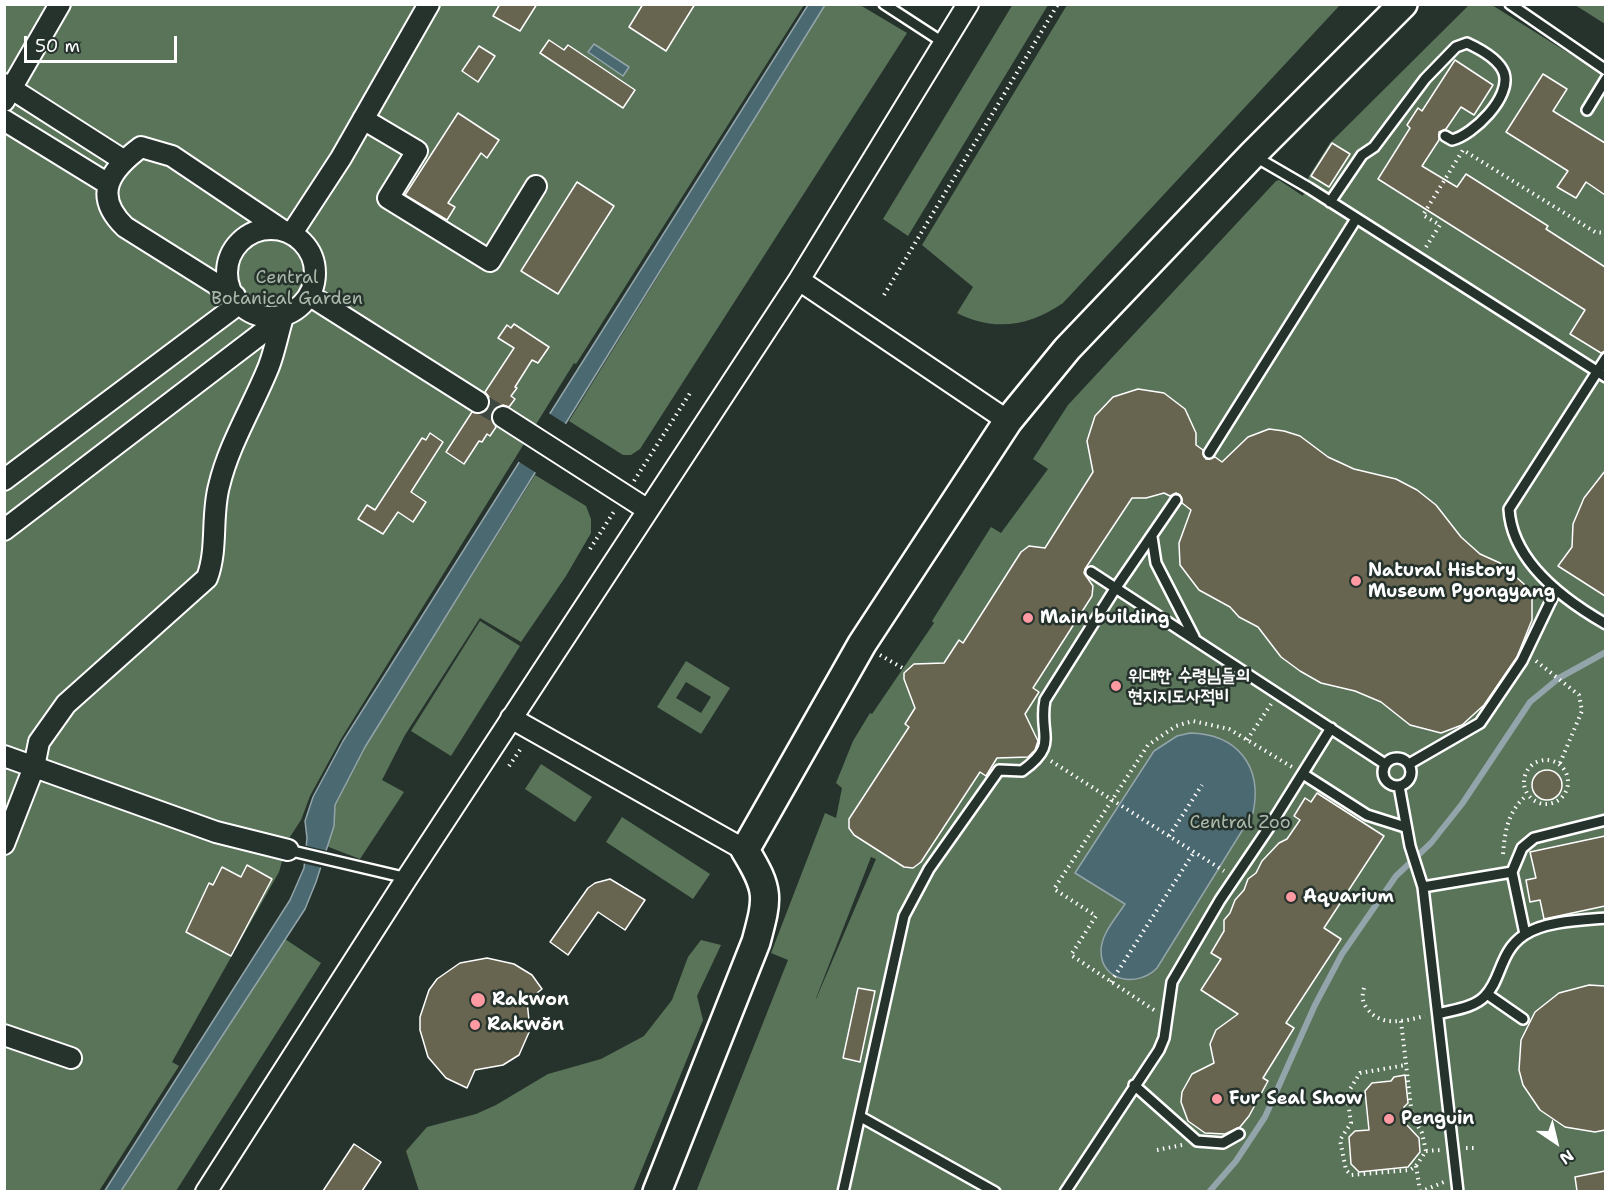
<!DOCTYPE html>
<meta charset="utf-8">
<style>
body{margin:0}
#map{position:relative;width:1610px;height:1196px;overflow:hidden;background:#26332d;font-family:"Shantell Sans",sans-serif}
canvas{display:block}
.frame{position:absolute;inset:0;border:6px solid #fff;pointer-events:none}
.north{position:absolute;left:1526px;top:1112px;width:60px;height:60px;-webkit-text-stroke:4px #26332d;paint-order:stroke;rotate:145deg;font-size:16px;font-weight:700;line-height:24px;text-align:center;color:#fff}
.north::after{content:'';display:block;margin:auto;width:21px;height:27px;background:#fff;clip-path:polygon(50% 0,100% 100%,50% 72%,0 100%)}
.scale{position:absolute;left:24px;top:36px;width:153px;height:27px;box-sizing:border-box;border:3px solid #fff;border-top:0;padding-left:8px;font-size:18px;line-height:21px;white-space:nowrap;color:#fff;-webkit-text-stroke:4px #26332d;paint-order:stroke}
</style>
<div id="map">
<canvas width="1610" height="1196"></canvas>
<div class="frame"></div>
<div class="north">N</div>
<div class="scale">50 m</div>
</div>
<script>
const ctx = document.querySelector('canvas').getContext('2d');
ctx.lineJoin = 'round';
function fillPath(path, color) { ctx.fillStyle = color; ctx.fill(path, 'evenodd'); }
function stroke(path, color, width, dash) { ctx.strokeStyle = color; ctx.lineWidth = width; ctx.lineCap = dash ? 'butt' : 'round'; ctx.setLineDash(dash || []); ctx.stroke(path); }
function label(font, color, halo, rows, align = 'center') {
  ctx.font = font + ' "Shantell Sans","Poor Story",sans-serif'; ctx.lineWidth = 5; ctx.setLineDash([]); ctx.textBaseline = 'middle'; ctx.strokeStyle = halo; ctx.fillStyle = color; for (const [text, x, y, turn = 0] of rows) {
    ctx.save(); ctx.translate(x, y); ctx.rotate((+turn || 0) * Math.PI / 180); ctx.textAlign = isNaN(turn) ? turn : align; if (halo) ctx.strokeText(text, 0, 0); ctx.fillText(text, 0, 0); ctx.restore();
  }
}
fillPath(new Path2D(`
 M 1013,4 L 1048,5 L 908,236 L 883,219 Z
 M 4,5 L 804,5 L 576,364 L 574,363 L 341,739 L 310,796 L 301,820 L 288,840 L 279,872 L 172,1062 L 179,1066 L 99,1191 L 5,1191 Z
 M 825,5 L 860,5 L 907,33 L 640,449 L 631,455 L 623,455 L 569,421 Z
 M 1067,5 L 1340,5 L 1063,303 C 1030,326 994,332 957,313 L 973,287 L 922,245 Z
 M 1469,5 L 1492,5 L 1605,76 L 1605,1191 L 696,1192 L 784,970 L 788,960 L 771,953 L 825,813 L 836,818 L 842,788 L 836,783 L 853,741 L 870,713 L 872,714 L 934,623 L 932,621 L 991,527 L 1001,533 L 1048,469 L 1033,459 L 1068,405 L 1276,181 L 1279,180 L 1303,196 L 1309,176 L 1330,143 ZM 871,857 L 876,859 L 816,999 L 816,998 Z
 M 1575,5 L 1605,5 L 1605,24 Z
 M 535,475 L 586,506 L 591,519 L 591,533 L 566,576 L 521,642 L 480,618 L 405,735 L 382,780 L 404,792 L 360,859 L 326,846 L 334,826 L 335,805 L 365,747 Z
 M 480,621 L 520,646 L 451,756 L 411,731 Z
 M 686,661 L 730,688 L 701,734 L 657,707 ZM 686,682 L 711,697 L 701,713 L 676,698 Z
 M 541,764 L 592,797 L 575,822 L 525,789 Z
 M 622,817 L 710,874 L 693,899 L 606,842 Z
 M 285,939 L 321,963 L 176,1191 L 121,1192 Z
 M 701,940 L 721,945 L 697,996 L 703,1020 L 633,1191 L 419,1191 L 406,1151 L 427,1127 L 476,1114 L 496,1105 L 548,1074 L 601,1059 L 644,1036 L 672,1000 L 688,957 Z`), '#5a7459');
const water = new Path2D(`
 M 808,5 L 825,5 L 365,747 L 335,805 L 334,826 L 316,882 L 305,909 L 121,1191 L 104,1192 L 290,900 L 304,868 L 307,838 L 305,821 L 313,797 L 343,741 Z
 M 594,44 L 629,67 L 623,76 L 588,52 Z
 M 1190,733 C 1237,734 1263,766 1253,813 L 1157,968 C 1139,987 1101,983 1101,951 C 1101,934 1116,918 1125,904 L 1075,873 L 1154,751 L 1177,736 Z`);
fillPath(water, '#4b6971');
stroke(water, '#93a5aa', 1.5);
fillPath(new Path2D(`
 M 547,412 L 569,426 L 538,474 L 516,460 Z
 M 303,845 L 328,851 L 323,868 L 302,863 Z`), '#26332d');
stroke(new Path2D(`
 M 1209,1192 L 1236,1161 L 1265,1117 L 1315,1005 L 1342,954 L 1396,876 L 1431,843 L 1462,804 L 1530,702 L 1559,678 L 1606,652`), '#93a5aa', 6);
const building = new Path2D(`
 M 500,4 L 537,4 L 520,31 L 493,16 Z
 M 643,4 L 695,4 L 666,51 L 629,27 Z
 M 549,40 L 564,50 L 568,45 L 635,90 L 623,108 L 540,53 Z
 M 479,46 L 495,56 L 478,82 L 462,71 Z
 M 1455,60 L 1493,85 L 1474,115 L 1461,107 L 1446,129 L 1439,132 L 1439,140 L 1422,166 L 1457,187 L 1466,174 L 1548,226 L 1546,229 L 1605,267 L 1605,351 L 1601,353 L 1570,334 L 1585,310 L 1378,179 L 1410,128 L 1407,125 L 1418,108 L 1422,111 Z
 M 1543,74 L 1567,89 L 1553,111 L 1605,143 L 1605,195 L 1586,182 L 1576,198 L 1557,187 L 1568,171 L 1506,132 Z
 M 458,113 L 499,140 L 487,158 L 481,153 L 448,203 L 455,207 L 447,220 L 405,195 Z
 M 1332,143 L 1350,154 L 1329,187 L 1311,176 Z
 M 577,182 L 614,206 L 558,294 L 521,271 Z
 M 514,324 L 549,347 L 538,363 L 532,360 L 515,387 L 517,388 L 511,396 L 515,399 L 509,407 L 503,405 L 493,410 L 491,417 L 496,427 L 490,436 L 487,434 L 482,442 L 479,441 L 464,464 L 446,452 L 472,412 L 483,413 L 488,408 L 489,397 L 485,392 L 514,348 L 498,338 L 507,325 L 511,328 Z
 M 1138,389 L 1164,393 L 1185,409 L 1196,433 L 1196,445 L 1203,450 L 1206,459 L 1215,457 L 1222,462 L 1248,437 L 1269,429 L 1284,431 L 1300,436 L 1328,457 L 1354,469 L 1396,479 L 1417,490 L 1436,505 L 1461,537 L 1480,554 L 1500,563 L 1524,584 L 1532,598 L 1532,620 L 1517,657 L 1484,705 L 1462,725 L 1441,733 L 1410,725 L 1381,702 L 1355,691 L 1321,683 L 1300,671 L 1281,657 L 1258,627 L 1239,617 L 1230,607 L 1199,590 L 1180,565 L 1179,543 L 1191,510 L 1182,503 L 1180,495 L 1176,493 L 1170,496 L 1164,493 L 1146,498 L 1132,498 L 1085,569 L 1084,573 L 1093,586 L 1092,596 L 1033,688 L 1039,692 L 1025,714 L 1038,741 L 1035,750 L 1028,757 L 997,758 L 986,776 L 980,772 L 921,862 L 913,868 L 904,867 L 854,835 L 849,828 L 849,819 L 909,727 L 905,724 L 915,708 L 904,679 L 904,673 L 914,664 L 944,663 L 959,640 L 963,643 L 1021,552 L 1029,546 L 1045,548 L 1093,472 L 1087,441 L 1095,416 L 1113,397 Z
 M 430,433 L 443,442 L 411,492 L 426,502 L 413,522 L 398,512 L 383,534 L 358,519 L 367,505 L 375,510 L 422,438 L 426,440 Z
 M 1605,471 L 1605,596 L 1558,566 L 1572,547 L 1573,524 L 1584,498 Z
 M1532 785a15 15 0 1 1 30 0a15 15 0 1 1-30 0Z
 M 1317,793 L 1384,836 L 1324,928 L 1341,939 L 1286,1023 L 1294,1028 L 1263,1078 L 1268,1081 L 1249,1116 L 1240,1127 L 1225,1134 L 1205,1133 L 1188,1121 L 1181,1102 L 1182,1092 L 1192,1074 L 1214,1063 L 1210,1044 L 1216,1030 L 1238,1014 L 1201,990 L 1221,959 L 1211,953 L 1224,931 L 1224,920 L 1230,913 L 1235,900 L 1244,890 L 1248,879 L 1256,873 L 1262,861 L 1279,843 L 1287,839 L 1300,820 L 1294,816 L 1305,798 L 1311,802 Z
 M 1605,836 L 1605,906 L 1544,919 L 1540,900 L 1530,902 L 1526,880 L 1536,878 L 1530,852 Z
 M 247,865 L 272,879 L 231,956 L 186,932 L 209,883 L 213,885 L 222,867 L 241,877 Z
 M 610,879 L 645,900 L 625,930 L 598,912 L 568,955 L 550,942 L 588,888 L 595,883 Z
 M 487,958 L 514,964 L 532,975 L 542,989 L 527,1001 L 530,1030 L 519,1055 L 503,1065 L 475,1070 L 467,1088 L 446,1078 L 428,1057 L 420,1030 L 420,1017 L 429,990 L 437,979 L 460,963 Z
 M 1589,985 L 1605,986 L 1605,1130 L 1595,1132 L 1565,1127 L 1540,1110 L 1523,1085 L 1519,1070 L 1521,1040 L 1535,1012 L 1559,993 Z
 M 858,988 L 875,991 L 860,1062 L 843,1058 Z
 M 1405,1075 L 1408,1103 L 1404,1107 L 1406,1124 L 1419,1138 L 1420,1152 L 1408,1167 L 1359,1172 L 1351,1164 L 1349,1137 L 1355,1131 L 1369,1130 L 1365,1091 L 1372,1083 L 1391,1081 L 1394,1077 Z
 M 354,1144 L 381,1162 L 362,1191 L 323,1191 Z
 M 1605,1171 L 1605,1191 L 1577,1191 L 1575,1177 Z`);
fillPath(building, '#676450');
stroke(building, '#fff', 1.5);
stroke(new Path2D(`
 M 478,402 L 503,417`), '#3c4742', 20, [20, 10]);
const lane = new Path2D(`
 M 884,4 L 944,43
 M 1510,4 L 1606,70
 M 1587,110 L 1606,79
 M 1254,156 L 1309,188 L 1606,377
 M 1330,202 L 1362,155 L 1374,147 L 1425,79 L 1456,47 L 1467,43 C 1480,49 1499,59 1504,73 C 1512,97 1473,135 1452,140 L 1445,136
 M 1606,358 L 1509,509 C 1512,562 1564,600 1606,624
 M 1209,453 L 1356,219
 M 1152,537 L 1156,563 L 1194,637
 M 1091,572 L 1385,764
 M1383 772a14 14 0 1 1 28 0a14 14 0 1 1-28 0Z
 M 1409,764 L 1480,723 L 1522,661 L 1556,590
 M 1303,774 L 1367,815 L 1405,827
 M 1399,786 L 1410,846 L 1423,887 L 1458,1192
 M 288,850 L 407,878
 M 1512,872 L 1522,848 L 1534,838 L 1606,820
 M 1423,887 L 1512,872 L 1525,934
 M 1487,994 L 1523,1019
 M 1438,1014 C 1452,1010 1474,1008 1485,996 C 1502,979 1499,952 1524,935 C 1544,921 1583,920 1606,918
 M 1134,1085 L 1197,1141 L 1223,1143 L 1239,1134
 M 861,1117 L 995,1192
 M 843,1192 L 904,916 L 929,869 L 999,770 L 1022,771 C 1060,744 1038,735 1045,700 L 1115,589 L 1176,500
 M 1065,1192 L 1159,1050 L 1164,1038 L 1172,982 L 1220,900 L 1268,829 L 1331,728`);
const street = new Path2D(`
 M 4,84 L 123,160
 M 4,101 L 60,4
 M 363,119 L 417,151 L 388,198 L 490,261 L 536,186
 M 4,120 L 108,184
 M227 273a44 44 0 1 1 88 0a44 44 0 1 1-88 0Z
 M 292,233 L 341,158 L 429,4
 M 799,280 L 1008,421
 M 309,295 L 478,402
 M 235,296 L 125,227 C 92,195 110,170 141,147 L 172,156 L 282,230
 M 503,417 L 648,510
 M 4,480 L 240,303
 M 4,530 L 283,317 C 278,333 275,350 269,366 C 253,406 229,444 219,486 C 211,516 218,549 207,578 L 66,704 L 39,742 L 34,767 L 4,844
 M 511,718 L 745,850
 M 4,756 L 216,832 L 288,850
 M 4,1035 L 71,1058
 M 206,1192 L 407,878 L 799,280 L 968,4`);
const secondary = new Path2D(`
 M 657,1192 L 756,942 C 768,897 770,891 745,850 L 862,644 L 1008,421 L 1067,349 L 1252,155 L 1403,4`);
stroke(lane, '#fff', 14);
stroke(street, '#fff', 24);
stroke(secondary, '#fff', 32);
stroke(new Path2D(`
 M 1426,247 L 1440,225 L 1423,215 L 1463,150 L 1595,232 L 1606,233
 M 884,295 L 1058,4
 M 634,481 L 692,390
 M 590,549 L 615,510
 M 880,655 L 906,670
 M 1536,661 L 1579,695 L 1582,711 L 1560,763
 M 1247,740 L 1271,704
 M1524 782a22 22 0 1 1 44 0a22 22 0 1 1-44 0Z
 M 1051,761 L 1224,871
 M 509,766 L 522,747
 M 1169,836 L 1202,785
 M 1503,854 C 1505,830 1508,811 1527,795
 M 1111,982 L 1194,852
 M 1364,988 C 1362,995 1362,1001 1366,1007 C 1380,1028 1404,1021 1425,1016
 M 1154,1010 L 1071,955 L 1096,916 L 1054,889 L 1148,745 L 1176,726 L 1193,721 L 1229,729 L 1292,767
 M 1401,1021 L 1412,1116 L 1422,1133 L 1426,1151 L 1416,1166 L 1410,1170 L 1351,1175 L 1346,1170 L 1340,1140 L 1351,1123 L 1347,1094 L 1360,1073 L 1406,1065
 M 1466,1148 L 1478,1148
 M 1157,1150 L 1182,1145
 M 1426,1151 L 1441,1150
 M 1416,1166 L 1420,1191
 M 1420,1192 L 1444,1182`), '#fff', 4, [1.5, 4.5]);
stroke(lane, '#26332d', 9);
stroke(street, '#26332d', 20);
stroke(secondary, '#26332d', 27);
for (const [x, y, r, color] of [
 [1356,581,6,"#ff9aa2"],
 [1028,618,6,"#ff9aa2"],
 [1116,686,6,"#ff9aa2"],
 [1291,897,6,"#ff9aa2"],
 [478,1000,8,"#ff9aa2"],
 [475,1025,6,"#ff9aa2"],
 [1217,1099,6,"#ff9aa2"],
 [1389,1119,6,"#ff9aa2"]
]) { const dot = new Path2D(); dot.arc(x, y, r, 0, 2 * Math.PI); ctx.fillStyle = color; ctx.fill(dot); stroke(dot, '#26332d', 2); }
label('18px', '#acbaac', '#26332d', [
 ["Central",287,278],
 ["Botanical Garden",287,299],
 ["Central Zoo",1240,823]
]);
label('bold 18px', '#fff', '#26332d', [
 ["Natural History",1368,571],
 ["Museum Pyongyang",1368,592],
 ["Main building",1040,618],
 ["위대한 수령님들의",1128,676],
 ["현지지도사적비",1128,697],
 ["Aquarium",1303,897],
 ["Rakwon",492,1000],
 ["Rakwŏn",487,1025],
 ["Fur Seal Show",1229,1099],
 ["Penguin",1401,1119]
], 'left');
</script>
